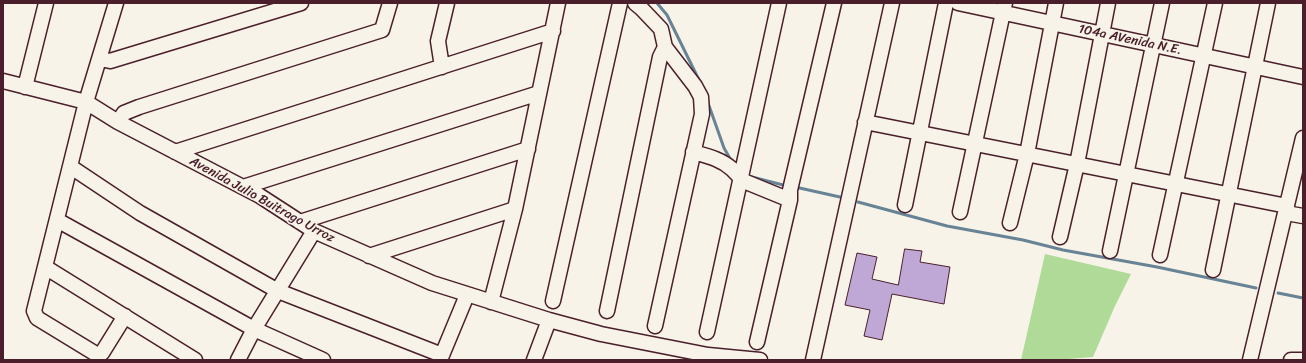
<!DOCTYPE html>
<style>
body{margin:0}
#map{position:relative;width:1306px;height:363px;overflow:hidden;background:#f7f3e8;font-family:Sriracha,sans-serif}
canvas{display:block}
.frame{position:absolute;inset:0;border:4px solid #4a1f2b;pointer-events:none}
</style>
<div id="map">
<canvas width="1306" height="363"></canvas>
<div class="frame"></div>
</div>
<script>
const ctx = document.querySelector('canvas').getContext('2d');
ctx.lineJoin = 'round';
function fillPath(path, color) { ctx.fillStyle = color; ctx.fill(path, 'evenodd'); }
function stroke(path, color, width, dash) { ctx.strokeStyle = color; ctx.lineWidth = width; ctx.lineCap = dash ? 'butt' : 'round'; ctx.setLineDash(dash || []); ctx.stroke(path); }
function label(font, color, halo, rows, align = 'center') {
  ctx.font = font + ' Sriracha,sans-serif'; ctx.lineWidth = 3; ctx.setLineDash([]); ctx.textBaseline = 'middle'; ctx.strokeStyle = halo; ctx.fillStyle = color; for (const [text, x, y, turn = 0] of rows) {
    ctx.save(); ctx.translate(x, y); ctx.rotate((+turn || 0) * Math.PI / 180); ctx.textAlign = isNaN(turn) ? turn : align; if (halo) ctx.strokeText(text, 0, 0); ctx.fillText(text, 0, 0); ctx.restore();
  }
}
fillPath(new Path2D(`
 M 1045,254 L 1131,274 L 1115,306 L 1093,357 L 1056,360 L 1021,360 Z`), '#b0da98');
stroke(new Path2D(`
 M 657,3 L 667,15 L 700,82
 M 707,100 L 724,148 L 732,162
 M 748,176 L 787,186
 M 795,187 L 840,197
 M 858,202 L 947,226 L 1023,240 L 1063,250 L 1157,267 L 1256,288
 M 1278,293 L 1303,298`), '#678395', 3);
const building = new Path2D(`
 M 905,249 L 922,251 L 920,262 L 950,267 L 944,304 L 892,294 L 882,340 L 864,336 L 870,310 L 845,305 L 857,253 L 877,257 L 872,279 L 898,285 Z`);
fillPath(building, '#c0a8d6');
stroke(building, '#4a1f2b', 1);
const minor = new Path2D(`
 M 116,3 L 86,102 L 34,311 L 37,318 L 96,354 L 102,353 L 125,316
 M 635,3 L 641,8 L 661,29 L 665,47 L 695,86 L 701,97 L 702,114 L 655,326
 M 958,3 L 1303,77
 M 100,59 L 110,61 L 301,3
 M 442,67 L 438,41 L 447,3
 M 3,81 L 86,102 L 118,122 L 260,196 L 314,231 L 432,283 L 549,320 L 601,334 L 708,355 L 760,360
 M 25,87 L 46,3
 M 118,122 L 124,113 L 139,107 L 382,30 L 390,3
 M 865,122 L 1287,206
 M 175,152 L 553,31
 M 693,152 C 707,156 721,159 732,169 C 737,174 740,178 746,182 L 790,200
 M 71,167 L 140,213 L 278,291 L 442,355
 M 243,187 L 539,93
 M 905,205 L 946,3
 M 960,212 L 1005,3
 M 1286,213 L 1303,216
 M 57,220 L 254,329 L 323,360
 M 300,222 L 528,149
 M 1010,223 L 1027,154 L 1056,3
 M 1060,237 L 1077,164 L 1108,3
 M 1110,251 L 1162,3
 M 1160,255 L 1215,3
 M 369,256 L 515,209
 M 45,267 L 195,360
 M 1213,270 L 1268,3
 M 553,301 L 620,3
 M 491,302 L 515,209 L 558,3
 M 607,311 L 660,57 L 665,47
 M 707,332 L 779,3
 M 757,342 L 790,200 L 790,190 L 834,3
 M 238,360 L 254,329 L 314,231
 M 440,360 L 467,295
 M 534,360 L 549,320
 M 813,360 L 892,3
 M 1250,360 L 1303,138
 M 1291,360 L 1303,360`);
stroke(minor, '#4a1f2b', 17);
stroke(minor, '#f7f3e8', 14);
label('13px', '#4a1f2b', '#f7f3e8', [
 ["104a AVenida N.E.",1130,40,12],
 ["Avenida Julio Buitrago Urroz",262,200,29]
]);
</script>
